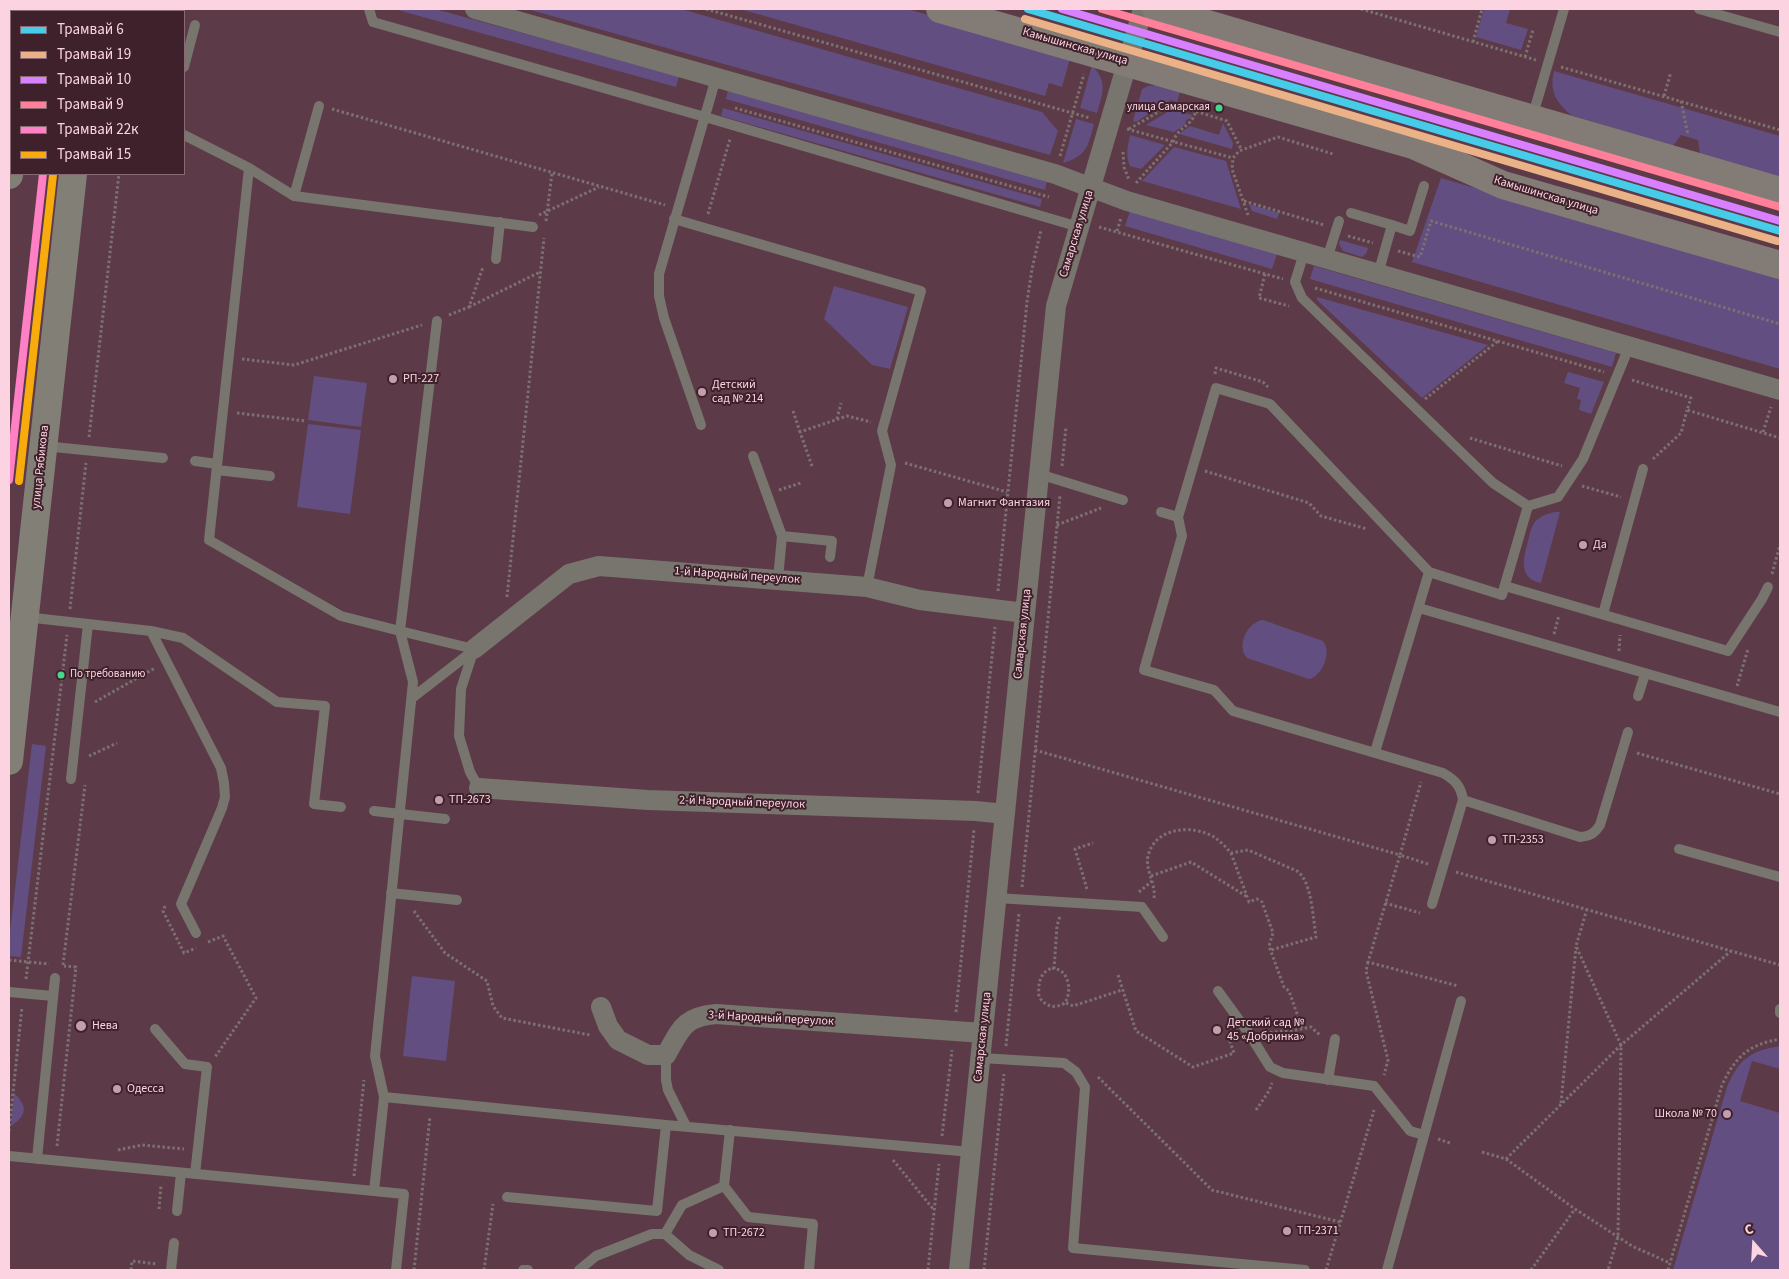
<!DOCTYPE html>
<meta charset="utf-8">
<style>
body{margin:0}
#map{position:relative;width:1789px;height:1279px;overflow:hidden;background:#5d3a48;font-family:"Source Sans 3",sans-serif}
canvas{display:block}
.frame{position:absolute;inset:0;border:10px solid #fcd4e1;pointer-events:none}
.legend{position:absolute;left:10px;top:10px;width:175px;height:165px;box-sizing:border-box;background:#3e212b;border:1px solid #8a6974;margin:0;padding:6px 9px;list-style:none;font-size:15px;color:#fcd4e1}
.legend li{display:flex;align-items:center;gap:10px;height:25px}
.legend b{width:25px;border:1px solid #8a6974}
.north{position:absolute;left:1729px;top:1219px;width:50px;height:50px;-webkit-text-stroke:4px #3e212b;paint-order:stroke;rotate:341deg;font-size:14px;font-weight:700;line-height:20px;text-align:center;color:#fcd4e1}
.north::after{content:'';display:block;margin:auto;width:18px;height:22px;background:#fcd4e1;clip-path:polygon(50% 0,100% 100%,50% 72%,0 100%)}
</style>
<div id="map">
<canvas width="1789" height="1279"></canvas>
<div class="frame"></div>
<ul class="legend">
<li><b style="height:6px;background:#46cce9"></b>Трамвай 6</li>
<li><b style="height:6px;background:#ebb288"></b>Трамвай 19</li>
<li><b style="height:6px;background:#d880ff"></b>Трамвай 10</li>
<li><b style="height:6px;background:#ff8098"></b>Трамвай 9</li>
<li><b style="height:6px;background:#ff80c5"></b>Трамвай 22к</li>
<li><b style="height:6px;background:#f8ab0d"></b>Трамвай 15</li>
</ul>
<div class="north">С</div>
</div>
<script>
const ctx = document.querySelector('canvas').getContext('2d');
ctx.lineJoin = 'round';
function fillPath(path, color) { ctx.fillStyle = color; ctx.fill(path, 'evenodd'); }
function stroke(path, color, width, dash) { ctx.strokeStyle = color; ctx.lineWidth = width; ctx.lineCap = dash ? 'butt' : 'round'; ctx.setLineDash(dash || []); ctx.stroke(path); }
function label(font, color, halo, rows, align = 'center') {
  ctx.font = font + ' "Source Sans 3",sans-serif'; ctx.lineWidth = 4; ctx.setLineDash([]); ctx.textBaseline = 'middle'; ctx.strokeStyle = halo; ctx.fillStyle = color; for (const [text, x, y, turn = 0] of rows) {
    ctx.save(); ctx.translate(x, y); ctx.rotate((+turn || 0) * Math.PI / 180); ctx.textAlign = isNaN(turn) ? turn : align; if (halo) ctx.strokeText(text, 0, 0); ctx.fillText(text, 0, 0); ctx.restore();
  }
}
fillPath(new Path2D(`
 M 394,9 L 435,9 L 679,76 L 676,87 Z
 M 527,9 L 681,9 L 1042,112 L 1058,131 L 1050,155 Z
 M 740,9 L 907,9 L 1071,55 L 1062,87 L 1049,83 L 1045,96 Z
 M 1484,9 L 1510,9 L 1506,23 L 1528,29 L 1521,50 L 1476,37 Z
 M 1092,65 C 1108,83 1103,92 1097,113 L 1080,108 Z
 M 1554,71 L 1780,136 L 1780,178 L 1700,154 L 1698,140 L 1681,135 L 1673,146 L 1571,115 C 1556,102 1549,91 1554,71 Z
 M 1160,85 L 1180,92 L 1177,102 L 1171,100 L 1136,122 L 1133,121 L 1142,89 L 1148,86 Z
 M 728,90 L 1047,181 L 1045,190 L 726,99 Z
 M 723,108 L 1042,199 L 1040,207 L 721,116 Z
 M 1172,109 L 1192,115 L 1191,118 L 1186,120 L 1185,125 L 1174,132 L 1146,125 Z
 M 1076,119 L 1094,124 C 1088,146 1087,156 1063,163 Z
 M 1223,123 L 1233,143 L 1232,149 L 1179,134 L 1190,126 L 1219,135 Z
 M 1130,135 L 1165,145 L 1141,169 L 1130,166 C 1125,155 1128,146 1130,135 Z
 M 1174,147 L 1226,161 L 1241,209 L 1142,181 Z
 M 1441,178 L 1780,279 L 1780,369 L 1412,262 Z
 M 1249,204 L 1279,213 L 1277,219 L 1252,211 Z
 M 1130,211 L 1277,254 L 1272,269 L 1125,226 Z
 M 1340,240 L 1368,248 L 1366,254 L 1362,257 L 1343,251 L 1339,244 Z
 M 1314,266 L 1616,353 L 1612,367 L 1310,279 Z
 M 834,286 L 908,307 L 890,369 L 872,365 L 824,319 Z
 M 1317,297 L 1488,345 L 1422,398 L 1317,300 Z
 M 1568,372 L 1604,382 L 1591,414 L 1579,410 L 1581,400 L 1577,399 L 1580,388 L 1564,383 Z
 M 314,376 L 367,383 L 361,427 L 308,420 Z
 M 308,424 L 361,430 L 350,514 L 297,507 Z
 M 1556,512 L 1560,512 L 1541,583 C 1517,578 1524,557 1528,541 C 1530,534 1531,527 1535,522 C 1540,516 1548,513 1556,512 Z
 M 1263,620 L 1323,641 C 1332,652 1323,676 1309,679 L 1247,658 C 1236,646 1247,622 1263,620 Z
 M 32,744 L 46,746 L 21,957 L 9,956 L 9,940 Z
 M 412,976 L 455,981 L 446,1061 L 403,1056 Z
 M 1780,1046 L 1780,1069 L 1752,1061 L 1740,1101 L 1780,1113 L 1780,1270 L 1673,1270 L 1727,1087 C 1739,1059 1750,1051 1780,1046 Z
 M 14,1093 C 29,1107 26,1116 11,1126 Z`), '#624e80');
stroke(new Path2D(`
 M 706,9 L 1090,118
 M 1361,9 L 1536,60
 M 157,11 L 158,9
 M 9,17 L 11,9
 M 1473,42 L 1482,9
 M 1525,57 L 1533,30
 M 1561,67 L 1780,130
 M 1664,96 L 1671,72
 M 1681,101 L 1688,135
 M 735,108 L 1049,197
 M 332,109 L 665,205
 M 1127,129 L 1233,158
 M 1129,129 L 1172,104 L 1227,121 L 1241,149
 M 1123,152 L 1124,167 L 1129,180
 M 1060,156 L 1084,74
 M 1136,183 L 1173,142 C 1179,125 1190,129 1196,111
 M 1244,201 L 1324,225
 M 708,214 L 730,139
 M 539,215 L 599,187
 M 1248,215 L 1232,169 L 1233,158 L 1239,151 L 1278,137 L 1333,154
 M 546,221 L 552,173
 M 1099,227 L 1283,279
 M 1117,231 L 1121,218
 M 1348,236 L 1373,243
 M 1398,251 L 1420,257 L 1431,221 L 1780,324
 M 1265,274 L 1259,298 L 1289,306
 M 1315,288 L 1604,372
 M 469,307 L 540,272
 M 449,315 L 469,307 L 483,267
 M 242,359 L 294,365 L 422,325
 M 1215,374 L 1216,368 L 1263,382 L 1268,387
 M 1632,380 L 1691,398 L 1687,410 L 1780,438
 M 1425,399 L 1498,341
 M 793,411 L 800,432
 M 237,413 L 306,421
 M 837,419 L 841,403
 M 1763,432 L 1771,407
 M 89,437 L 119,174
 M 1470,438 L 1562,466
 M 1653,459 L 1681,433 L 1687,410
 M 905,463 L 1007,492
 M 812,466 L 800,432 L 847,416 L 871,422
 M 1062,466 L 1066,427
 M 1205,471 L 1309,503 L 1321,516 L 1367,529
 M 1582,486 L 1621,497
 M 779,490 L 801,483
 M 1057,525 L 1101,508
 M 1772,574 L 1780,545
 M 998,591 L 1027,302 L 1032,269 L 1041,230
 M 507,597 L 544,238
 M 70,609 L 86,463
 M 1554,634 L 1559,615
 M 1619,651 L 1620,635
 M 1737,686 L 1748,649
 M 95,702 L 155,668
 M 1035,750 L 1400,855 L 1421,782
 M 1637,753 L 1780,794
 M 89,756 L 117,743
 M 978,793 L 995,627
 M 1231,853 L 1249,902 L 1257,899 L 1262,902 L 1273,933 L 1269,946 L 1284,987 L 1289,991 L 1302,1028
 M 1428,864 L 1400,855 L 1368,962 L 1458,986
 M 1456,872 L 1780,965
 M 1151,876 L 1191,862 L 1246,896
 M 1022,887 L 1060,495
 M 1087,889 L 1075,849 L 1093,843
 M 1139,892 L 1152,881
 M 1154,898 C 1156,884 1145,870 1148,856 C 1155,827 1192,824 1214,837 C 1220,841 1226,847 1231,853 L 1248,850 L 1297,871 C 1312,881 1313,919 1316,937 L 1271,950
 M 1385,903 L 1420,913
 M 165,906 L 163,911 L 184,953 L 196,948
 M 1587,909 L 1576,946 L 1621,1045 L 1618,1237 L 1608,1270
 M 414,911 L 445,953 L 487,981 L 493,1006 L 502,1018 L 590,1035
 M 208,942 L 223,936 L 256,998 L 215,1057
 M 9,960 L 49,964
 M 1368,962 L 1366,971 L 1388,1060 L 1384,1075
 M 63,965 L 85,785
 M 1052,968 L 1060,970 C 1070,978 1071,992 1065,1003 C 1055,1009 1046,1007 1039,997 C 1038,984 1039,973 1052,968 Z
 M 1054,969 L 1057,926 L 1060,916
 M 1118,975 L 1136,1031 L 1193,1067 L 1234,1053 L 1230,1042 L 1235,1040
 M 26,979 L 67,635
 M 1066,1003 L 1073,1006 L 1122,990
 M 956,1012 L 974,829
 M 1265,1033 L 1296,1030 L 1311,1027 L 1320,1035
 M 1006,1046 L 1019,913
 M 1098,1077 L 1212,1190 L 1340,1222
 M 1561,1103 L 1576,947
 M 1256,1110 L 1269,1091 L 1272,1083
 M 9,1131 L 22,1007
 M 942,1136 L 952,1050
 M 1438,1139 L 1450,1143
 M 57,1146 L 76,967 L 64,966
 M 118,1150 L 142,1145 L 184,1149
 M 1482,1152 L 1506,1159 L 1575,1209 L 1632,1246 L 1670,1263
 M 1506,1159 L 1621,1045 L 1731,951
 M 893,1160 L 934,1210
 M 354,1176 L 364,1080
 M 159,1209 L 161,1185
 M 131,1270 L 132,1261 L 157,1264
 M 414,1270 L 430,1116
 M 484,1270 L 493,1204
 M 928,1270 L 939,1164
 M 984,1270 L 1004,1074
 M 1326,1270 L 1374,1110
 M 1531,1270 L 1575,1209
 M 1668,1270 L 1722,1085 C 1736,1056 1748,1045 1780,1039`), '#7c7171', 3, [2.5, 2.5]);
stroke(new Path2D(`
 M 369,9 L 373,22 L 705,117 L 1079,227
 M 1699,9 L 1780,32
 M 184,67 L 195,25
 M 9,103 L 11,103
 M 1532,118 L 1564,9
 M 184,135 L 249,168 L 209,540 L 341,616 L 400,631 L 413,682 L 375,1056 L 384,1097
 M 249,168 L 294,196 L 533,227
 M 294,196 L 319,106
 M 1351,213 L 1392,225 L 1378,274
 M 674,219 L 921,291 L 882,431 L 891,465 L 867,587
 M 1392,225 L 1410,231 L 1424,186
 M 1304,253 L 1295,282 L 1302,298 L 1493,483 L 1528,506
 M 496,259 L 500,222
 M 1327,259 L 1339,221
 M 437,321 L 400,631 L 474,649 L 461,689 L 459,736 L 470,772 L 479,788
 M 701,425 L 664,318 L 659,296 L 659,274 L 716,78
 M 44,446 L 163,458
 M 753,456 L 782,536 L 778,579
 M 195,461 L 217,464
 M 217,470 L 270,476
 M 1039,474 L 1123,500
 M 1161,512 L 1178,517
 M 782,536 L 832,541 L 830,557
 M 1505,586 L 1728,651 L 1762,599 L 1768,587
 M 1419,608 L 1780,712
 M 1603,614 L 1643,469
 M 25,617 L 151,631 L 221,768 L 224,783 L 225,797 L 222,808 L 181,904 L 196,933
 M 151,631 L 183,638 L 277,702 L 325,706 L 314,804 L 341,807
 M 1638,696 L 1645,674
 M 412,698 L 474,650
 M 1628,732 L 1600,825 C 1594,834 1590,836 1580,837 L 1463,800 C 1461,786 1455,780 1443,773 L 1233,711 L 1214,690 L 1144,670 L 1182,536 L 1178,517 L 1216,388 L 1270,404 L 1429,572 L 1502,595 L 1528,506 L 1558,497 L 1583,459 L 1629,347
 M 1375,752 L 1429,572
 M 71,779 L 88,624
 M 374,811 L 445,819
 M 1679,849 L 1780,877
 M 391,893 L 457,900
 M 997,898 L 1142,907 L 1163,937
 M 1432,904 L 1463,800
 M 1218,991 L 1250,1035 L 1270,1067 L 1283,1073 L 1374,1086 L 1410,1131 L 1424,1135
 M 9,992 L 53,996
 M 1780,1009 L 1780,1013
 M 155,1029 L 185,1064 L 207,1067 L 195,1174
 M 666,1055 L 666,1080 L 668,1090 L 686,1126
 M 981,1058 L 1064,1063 L 1076,1072 L 1085,1087 L 1073,1248 L 1305,1270
 M 1328,1080 L 1335,1039
 M 730,1130 L 724,1186 L 748,1217 L 813,1224 L 809,1270
 M 9,1156 L 374,1191 L 384,1097 L 666,1125 L 971,1152
 M 37,1159 L 55,978
 M 374,1191 L 404,1194 L 396,1270
 M 507,1197 L 657,1211 L 666,1125
 M 177,1211 L 181,1173
 M 665,1234 L 682,1205 L 724,1186
 M 171,1270 L 174,1243
 M 523,1270 L 528,1270
 M 579,1270 L 596,1256 L 652,1234 L 665,1234 L 689,1255 L 719,1270
 M 1387,1270 L 1461,1001`), '#77756d', 10);
stroke(new Path2D(`
 M 475,9 L 1055,174 L 1127,201 L 1780,390
 M 474,649 L 569,574 L 599,566 L 867,587 L 920,600 L 1025,613
 M 479,788 L 648,800 L 976,811 L 1005,814
 M 601,1007 L 608,1026 L 618,1040 L 648,1055 L 666,1055 C 681,1029 683,1017 716,1014 L 983,1033
 M 959,1270 L 1056,306 L 1143,9`), '#77756d', 20);
stroke(new Path2D(`
 M 41,11 L 42,9
 M 113,11 L 113,9
 M 9,175 L 11,152
 M 9,761 L 73,174`), '#827f77', 28);
stroke(new Path2D(`
 M 940,9 L 1413,145 L 1503,185 L 1780,265
 M 1156,9 L 1780,191`), '#837b75', 28);
stroke(new Path2D(`
 M 1028,9 L 1780,231`), '#46cce9', 8);
stroke(new Path2D(`
 M 1025,19 L 1777,241`), '#ebb288', 8);
stroke(new Path2D(`
 M 1062,9 L 1780,221`), '#d880ff', 8);
stroke(new Path2D(`
 M 1102,9 L 1780,207`), '#ff8098', 8);
stroke(new Path2D(`
 M 9,480 L 43,174`), '#ff80c5', 8);
stroke(new Path2D(`
 M 19,481 L 53,175`), '#f8ab0d', 8);
for (const [x, y, r, color] of [
 [1219,108,4.5,"#46d78d"],
 [393,379,5,"#c49eab"],
 [702,392,5,"#c49eab"],
 [948,503,5,"#c49eab"],
 [1583,545,5,"#c49eab"],
 [61,675,4.5,"#46d78d"],
 [439,800,5,"#c49eab"],
 [1492,840,5,"#c49eab"],
 [81,1026,6,"#c49eab"],
 [1217,1030,5,"#c49eab"],
 [117,1089,5,"#c49eab"],
 [1727,1114,5,"#c49eab"],
 [1287,1231,5,"#c49eab"],
 [713,1233,5,"#c49eab"]
]) { const dot = new Path2D(); dot.arc(x, y, r, 0, 2 * Math.PI); ctx.fillStyle = color; ctx.fill(dot); stroke(dot, '#3e212b', 2); }
label('11px', '#fcd4e1', '#3e212b', [
 ["улица Самарская",1210,108],
 ["По требованию",70,675,"left"]
], 'right');
label('12px', '#fcd4e1', '#3e212b', [
 ["Камышинская улица",1075,47,16],
 ["Камышинская улица",1546,196,17],
 ["Самарская улица",1077,234,-73],
 ["улица Рябикова",41,467,-84],
 ["1-й Народный переулок",737,576,4],
 ["Самарская улица",1023,634,-84],
 ["2-й Народный переулок",742,803,2],
 ["3-й Народный переулок",771,1019,3],
 ["Самарская улица",983,1037,-84]
]);
label('12px', '#fcd4e1', '#3e212b', [
 ["РП-227",403,379],
 ["Детский",712,385],
 ["сад № 214",712,399],
 ["Магнит Фантазия",958,503],
 ["Да",1593,545],
 ["ТП-2673",449,800],
 ["ТП-2353",1502,840],
 ["Детский сад №",1227,1023],
 ["45 «Добринка»",1227,1037],
 ["Нева",92,1026],
 ["Одесса",127,1089],
 ["Школа № 70",1717,1114,"right"],
 ["ТП-2371",1297,1231],
 ["ТП-2672",723,1233]
], 'left');
</script>
